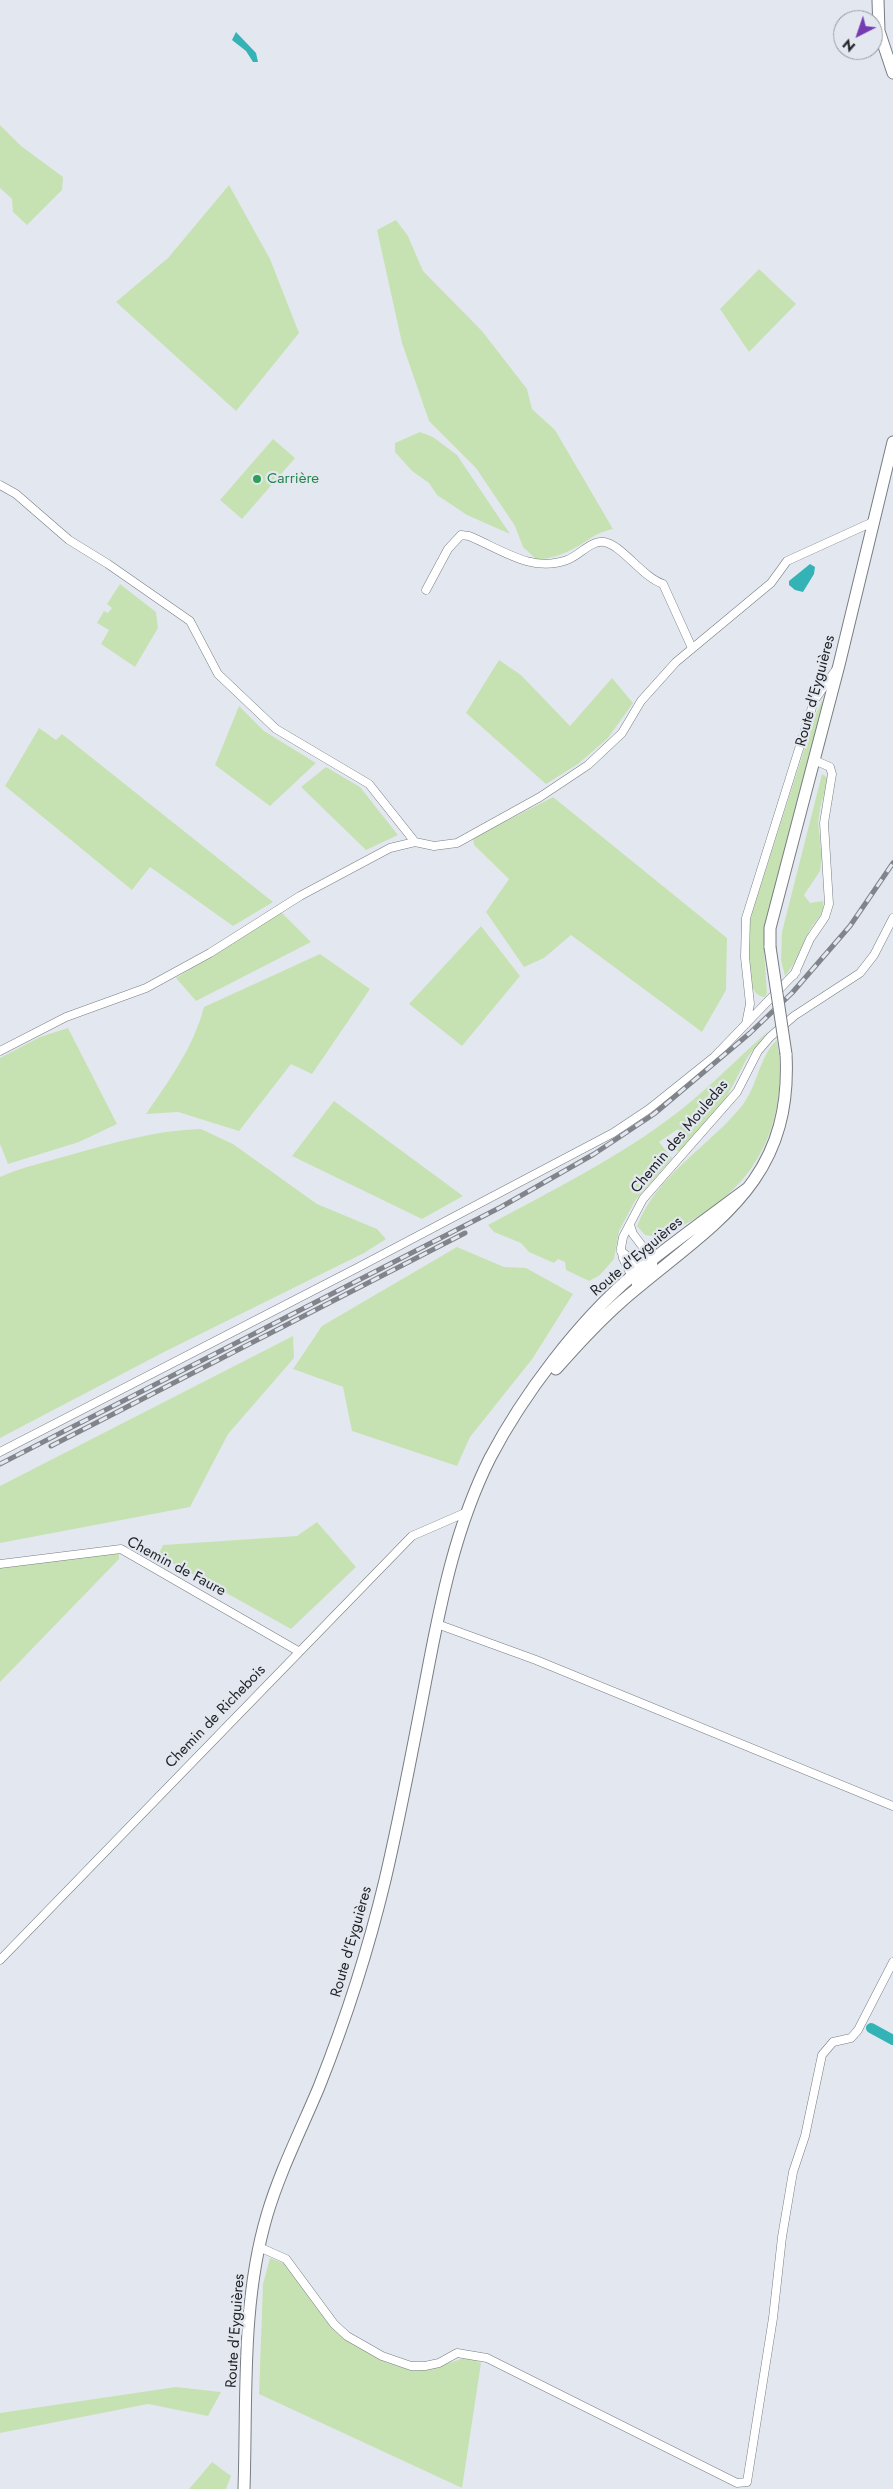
<!DOCTYPE html>
<meta charset="utf-8">
<style>
body{margin:0}
#map{position:relative;width:893px;height:2489px;overflow:hidden;background:#e3e8f0;font-family:Jost,sans-serif}
canvas{display:block}
.north{position:absolute;left:833px;top:10px;width:50px;height:50px;box-sizing:border-box;background:#e3e8f0;border:1px solid #95989e;border-radius:50%;rotate:221deg;font-size:14px;font-weight:700;line-height:20px;text-align:center;color:#1f2124}
.north::after{content:'';display:block;margin:auto;width:18px;height:22px;background:#763bb1;clip-path:polygon(50% 0,100% 100%,50% 72%,0 100%)}
</style>
<div id="map">
<canvas width="893" height="2489"></canvas>
<div class="north">N</div>
</div>
<script>
const ctx = document.querySelector('canvas').getContext('2d');
ctx.lineJoin = 'round';
function fillPath(path, color) { ctx.fillStyle = color; ctx.fill(path, 'evenodd'); }
function stroke(path, color, width, dash) { ctx.strokeStyle = color; ctx.lineWidth = width; ctx.lineCap = dash ? 'butt' : 'round'; ctx.setLineDash(dash || []); ctx.stroke(path); }
function label(font, color, halo, rows, align = 'center') {
  ctx.font = font + ' Jost,sans-serif'; ctx.lineWidth = 4.5; ctx.setLineDash([]); ctx.textBaseline = 'middle'; ctx.strokeStyle = halo; ctx.fillStyle = color; for (const [text, x, y, turn = 0] of rows) {
    ctx.save(); ctx.translate(x, y); ctx.rotate((+turn || 0) * Math.PI / 180); ctx.textAlign = isNaN(turn) ? turn : align; if (halo) ctx.strokeText(text, 0, 0); ctx.fillText(text, 0, 0); ctx.restore();
  }
}
fillPath(new Path2D(`
 M 0,125 L 21,146 L 63,177 L 62,190 L 27,225 L 13,212 L 12,199 L 0,188 Z
 M 229,185 L 270,259 L 299,333 L 236,411 L 116,302 L 168,258 Z
 M 396,220 L 408,236 L 423,271 L 482,331 L 527,389 L 532,409 L 555,430 L 613,529 C 594,533 587,542 571,550 C 560,556 549,558 537,560 L 523,547 L 515,526 L 476,468 L 429,421 L 402,343 L 377,230 Z
 M 759,269 L 796,304 L 749,352 L 720,309 Z
 M 420,432 L 433,437 L 457,455 L 510,534 L 467,515 L 437,495 L 429,483 L 412,471 L 395,452 L 395,443 Z
 M 273,439 L 295,458 L 242,519 L 220,500 Z
 M 120,584 L 156,612 L 158,628 L 135,667 L 101,644 L 109,630 L 97,623 L 104,611 L 108,613 L 112,608 L 107,604 Z
 M 499,660 L 521,675 L 570,726 L 612,678 L 633,703 L 608,738 L 578,764 L 546,784 L 466,713 Z
 M 822,700 L 824,703 L 818,725 L 768,912 L 764,952 L 767,993 L 765,997 C 740,995 748,934 751,916 L 815,716 Z
 M 239,706 L 264,731 L 316,763 L 270,806 L 215,765 Z
 M 39,728 L 56,740 L 62,734 L 273,902 L 233,926 L 150,867 L 132,890 L 5,786 Z
 M 326,767 L 360,787 L 398,835 L 366,850 L 301,787 Z
 M 822,774 L 828,778 L 828,782 L 821,804 L 818,823 L 822,857 L 820,871 L 804,895 L 810,903 L 823,901 C 825,914 817,918 811,928 C 800,946 800,958 785,976 L 781,960 L 782,932 Z
 M 553,797 L 727,938 L 726,990 L 702,1032 L 571,935 L 544,958 L 524,967 L 486,912 L 509,879 L 474,845 L 473,838 Z
 M 281,912 L 311,942 L 196,1001 L 176,978 Z
 M 481,926 L 520,976 L 462,1046 L 409,1004 Z
 M 320,954 L 370,989 L 312,1074 L 291,1064 L 239,1131 L 178,1112 L 146,1114 C 170,1079 193,1048 204,1007 Z
 M 68,1028 L 117,1124 L 79,1142 L 8,1164 L 0,1144 L 0,1058 L 40,1037 Z
 M 768,1031 L 747,1058 L 722,1106 L 679,1151 L 669,1149 L 680,1132 L 678,1129 L 659,1142 L 672,1158 L 635,1201 L 619,1231 L 614,1259 L 600,1275 L 589,1281 L 566,1270 L 565,1262 L 558,1259 L 554,1263 L 529,1252 L 521,1243 L 494,1232 L 488,1225 C 553,1190 620,1157 678,1112 C 710,1087 738,1058 768,1031 Z
 M 777,1040 C 789,1117 761,1182 691,1221 C 676,1229 662,1239 645,1235 L 637,1226 C 657,1175 708,1147 741,1107 C 758,1086 759,1056 777,1040 Z
 M 334,1101 L 463,1196 L 422,1219 L 292,1156 Z
 M 201,1129 L 233,1144 L 317,1204 L 377,1229 L 386,1239 L 364,1253 L 164,1352 L 0,1438 L 0,1177 C 22,1167 46,1162 70,1155 C 113,1143 156,1130 201,1129 Z
 M 457,1247 L 504,1267 L 526,1268 L 573,1294 L 533,1358 L 470,1437 L 457,1466 L 352,1431 L 343,1387 L 293,1369 L 322,1326 Z
 M 293,1336 L 294,1358 L 228,1434 L 190,1507 L 0,1543 L 0,1486 Z
 M 317,1522 L 356,1567 L 291,1629 L 158,1555 L 163,1545 L 297,1536 Z
 M 119,1553 L 119,1559 L 0,1682 L 0,1568 Z
 M 270,2258 L 288,2265 L 330,2324 L 355,2345 L 388,2363 L 415,2371 L 434,2368 L 467,2357 L 481,2363 L 462,2488 L 259,2394 L 263,2284 Z
 M 176,2387 L 221,2392 L 208,2416 L 148,2404 L 0,2433 L 0,2413 Z
 M 212,2462 L 231,2476 L 226,2489 L 189,2489 Z`), '#c7e2b2');
fillPath(new Path2D(`
 M 236,32 L 256,53 L 258,62 L 253,62 L 246,51 L 232,40 Z
 M 810,564 L 815,567 L 814,574 L 803,592 L 795,590 L 789,585 L 789,581 Z`), '#34b3b6');
stroke(new Path2D(`
 M 871,2028 L 893,2040`), '#34b3b6', 10);
const street = new Path2D(`
 M 0,485 L 16,494 L 69,540 L 108,564 L 190,621 L 218,674 L 276,729 L 369,784 L 415,842 L 434,846 L 457,843 L 540,797 L 588,765 L 622,733 L 641,701 L 676,662 L 771,583 L 787,561 L 875,521
 M 426,590 L 448,549 L 461,535 L 469,536 C 501,549 531,573 567,560 C 579,556 591,540 604,542 C 622,545 641,576 663,584 L 692,648
 M 794,975 L 810,939 L 825,917 L 829,904 L 824,823 L 832,774 L 830,767 L 814,760
 M 746,1024 L 750,1004 L 745,957 L 746,918 L 814,701 L 835,671
 M 0,1051 L 66,1017 L 146,988 L 210,953 L 300,896 L 390,848 L 415,842
 M 630,1225 L 633,1234 L 653,1260 L 653,1265 L 636,1284
 M 621,1251 L 637,1264 L 646,1268
 M 632,1277 L 623,1258 L 621,1248 L 623,1237 L 643,1199 L 737,1092 L 758,1051 L 770,1037 L 794,1016 L 860,973 L 874,955 L 893,918
 M 0,1452 L 357,1268 L 613,1133 L 649,1109 L 714,1057 L 796,972
 M 0,1564 L 121,1549 L 298,1651
 M 437,1624 L 536,1660 L 893,1806
 M 0,1960 L 412,1536 L 467,1512
 M 259,2247 L 286,2259 L 334,2324 L 347,2336 L 382,2356 L 411,2366 L 425,2366 L 439,2363 L 457,2353 L 487,2358 L 737,2483 L 747,2482 L 773,2318 L 782,2237 L 793,2172 L 805,2136 L 822,2055 L 833,2042 L 851,2038 L 858,2030 L 893,1962`);
const secondary = new Path2D(`
 M 878,0 L 879,31 L 893,73
 M 770,947 L 770,928 L 839,665 L 893,442
 M 556,1369 C 577,1345 598,1322 622,1301 C 710,1225 793,1186 786,1054
 M 244,2489 C 247,2398 241,2303 267,2215 C 280,2171 301,2130 319,2087 C 346,2019 368,1951 385,1880 C 401,1812 414,1742 427,1674 C 441,1600 456,1526 490,1458 C 523,1395 578,1322 632,1276 C 669,1245 709,1217 748,1188`);
stroke(street, '#787d83', 9);
stroke(secondary, '#787d83', 13);
stroke(street, '#fff', 8);
stroke(secondary, '#fff', 11);
const rail = new Path2D(`
 M 51,1446 L 465,1233
 M 0,1464 L 501,1207 L 594,1154 L 654,1114 L 750,1033 L 792,993 L 850,926 L 893,863`);
stroke(rail, '#81848a', 5);
stroke(rail, '#e3e8f0', 3, [9]);
const secondaryBridge = new Path2D(`
 M 770,947 L 786,1054`);
stroke(secondaryBridge, '#787d83', 13, []);
stroke(secondaryBridge, '#fff', 11);
for (const [x, y, r, color] of [
 [257,479,5,"#2e9e5b"]
]) { const dot = new Path2D(); dot.arc(x, y, r, 0, 2 * Math.PI); ctx.fillStyle = color; ctx.fill(dot); stroke(dot, '#e3e8f0', 2); }
label('15px', '#27864d', '#e3e8f0', [
 ["Carrière",267,479]
], 'left');
label('15px', '#1f2124', '#e3e8f0', [
 ["Route d'Eyguières",816,691,-75],
 ["Chemin des Mouledas",680,1137,-50],
 ["Route d'Eyguières",637,1257,-40],
 ["Chemin de Faure",176,1567,28],
 ["Chemin de Richebois",216,1717,-46],
 ["Route d'Eyguières",352,1942,-74],
 ["Route d'Eyguières",236,2331,-86]
]);
</script>
